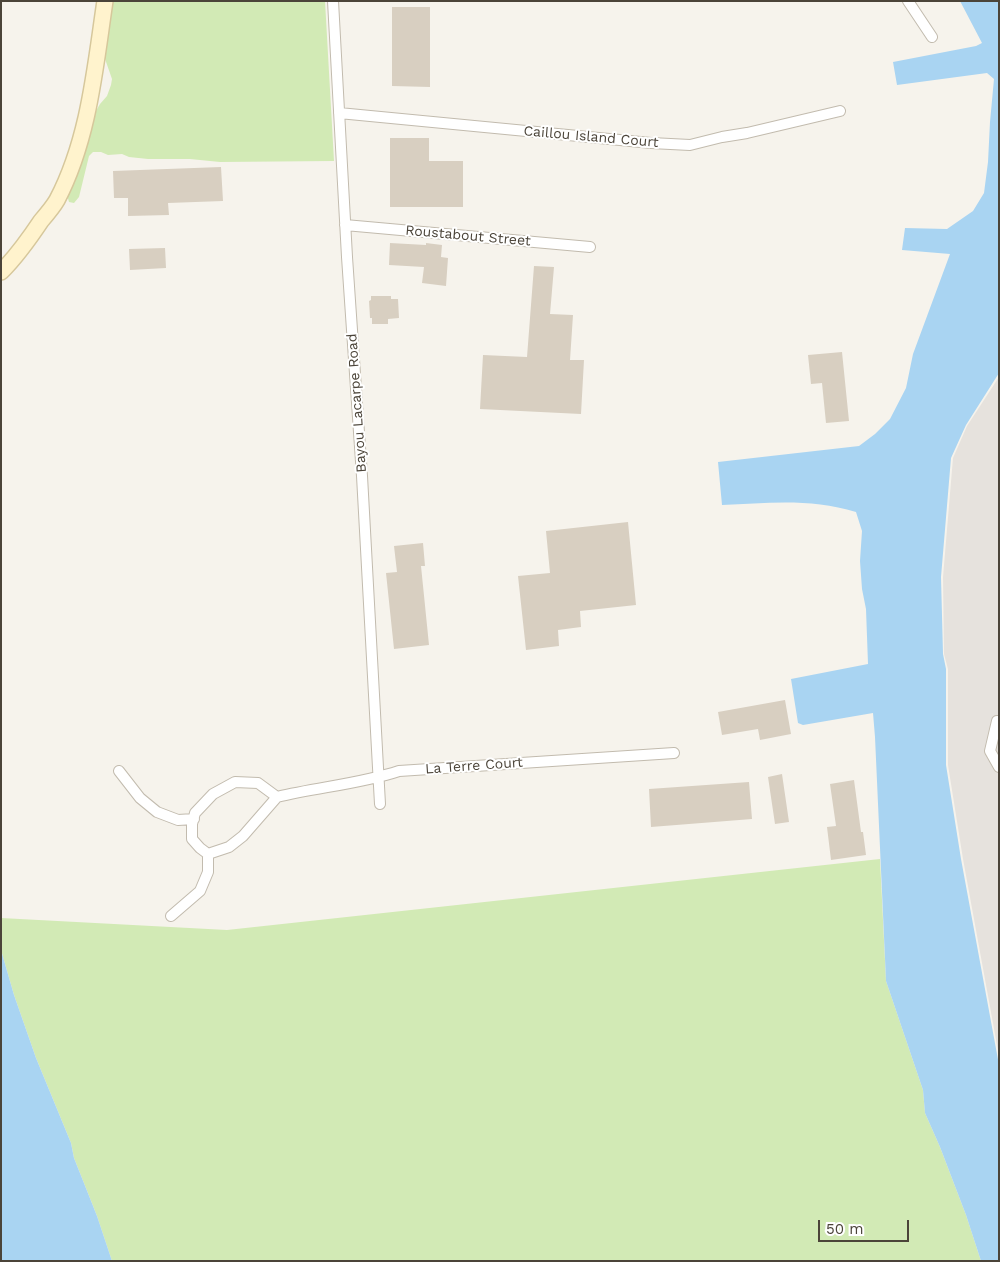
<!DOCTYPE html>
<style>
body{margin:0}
#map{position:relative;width:1000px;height:1262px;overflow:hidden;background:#f6f3ec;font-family:"Work Sans",sans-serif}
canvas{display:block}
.frame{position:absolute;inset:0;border:2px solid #4b4439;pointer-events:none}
.scale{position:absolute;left:818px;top:1220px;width:91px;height:22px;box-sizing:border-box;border:2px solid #4b4439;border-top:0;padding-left:6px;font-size:15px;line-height:18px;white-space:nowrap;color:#4b4439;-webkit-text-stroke:4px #fff;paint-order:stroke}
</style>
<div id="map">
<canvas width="1000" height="1262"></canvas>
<div class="frame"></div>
<div class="scale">50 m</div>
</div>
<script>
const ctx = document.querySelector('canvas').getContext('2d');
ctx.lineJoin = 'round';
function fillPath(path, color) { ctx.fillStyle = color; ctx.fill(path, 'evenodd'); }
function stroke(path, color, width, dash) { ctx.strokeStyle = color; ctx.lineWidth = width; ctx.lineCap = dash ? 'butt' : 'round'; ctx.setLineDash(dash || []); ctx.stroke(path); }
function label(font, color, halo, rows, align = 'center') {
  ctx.font = font + ' "Work Sans",sans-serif'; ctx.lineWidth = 4; ctx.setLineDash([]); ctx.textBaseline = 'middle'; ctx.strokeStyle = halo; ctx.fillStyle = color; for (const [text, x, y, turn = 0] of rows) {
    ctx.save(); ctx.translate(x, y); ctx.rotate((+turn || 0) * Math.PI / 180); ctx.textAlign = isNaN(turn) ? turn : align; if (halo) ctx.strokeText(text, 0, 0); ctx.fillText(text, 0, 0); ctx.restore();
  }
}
fillPath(new Path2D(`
 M 999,377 L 999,1056 L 963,859 L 948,765 L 948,669 L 944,654 L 943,577 L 953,458 L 967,426 Z`), '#e6e2dd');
fillPath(new Path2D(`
 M 110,1 L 325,1 L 334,161 L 220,162 L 190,159 L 148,159 L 129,157 L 122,154 L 108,155 L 101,152 L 93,152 L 89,156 L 79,197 L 74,203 L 69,202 L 67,195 L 93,116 L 100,104 L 107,96 L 111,85 L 112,79 L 104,56 Z
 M 880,859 L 886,981 L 923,1090 L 925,1113 L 940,1147 L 966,1215 L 981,1261 L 112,1261 L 97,1216 L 74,1158 L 71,1143 L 36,1058 L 14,995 L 1,950 L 1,918 L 227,930 Z`), '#d2eab5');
fillPath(new Path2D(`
 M 960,1 L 999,1 L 999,373 L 966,425 L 951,458 L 941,577 L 943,654 L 946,669 L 946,765 L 961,859 L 999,1065 L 999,1261 L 981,1261 L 966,1215 L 940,1147 L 925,1113 L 923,1090 L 886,981 L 875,737 L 873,713 L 803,725 L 798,723 L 791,679 L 868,664 L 866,609 L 862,589 L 860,561 L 862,531 L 856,512 C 811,498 768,503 722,505 L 718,462 L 859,446 L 875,434 L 890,419 L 906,388 L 913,354 L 950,254 L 902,250 L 905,228 L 947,229 L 973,211 L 984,193 L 988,162 L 990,122 L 994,79 L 987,73 L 897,85 L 893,62 L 976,46 L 982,43 Z
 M 1,950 L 14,995 L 36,1058 L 71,1143 L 74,1158 L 97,1216 L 112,1261 L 1,1261 Z`), '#a9d4f2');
fillPath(new Path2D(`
 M 392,7 L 430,7 L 430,87 L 392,86 Z
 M 390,138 L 429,138 L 429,161 L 463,161 L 463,207 L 390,207 Z
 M 221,167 L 223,201 L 168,203 L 169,215 L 128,216 L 128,198 L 114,198 L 113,171 Z
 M 390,243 L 426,245 L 426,243 L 442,245 L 441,257 L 448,258 L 446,286 L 422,283 L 424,267 L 389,265 Z
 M 165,248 L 166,268 L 130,270 L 129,249 Z
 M 534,266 L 554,267 L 550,314 L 573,315 L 570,360 L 584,360 L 581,414 L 480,409 L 483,355 L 527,357 Z
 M 371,296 L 391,296 L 391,299 L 398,299 L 399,318 L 388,319 L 388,324 L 372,324 L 372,318 L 370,318 L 369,301 L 371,300 Z
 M 842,352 L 849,421 L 826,423 L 822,383 L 811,384 L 808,355 Z
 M 628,522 L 636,605 L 580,611 L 581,627 L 558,630 L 559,646 L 526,650 L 518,576 L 550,573 L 546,531 Z
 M 423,543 L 425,566 L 421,566 L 429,645 L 394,649 L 386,573 L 397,572 L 394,546 Z
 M 785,700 L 791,734 L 760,740 L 758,729 L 722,735 L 718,712 Z
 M 782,774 L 789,822 L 775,824 L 768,777 Z
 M 854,780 L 861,832 L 863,832 L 866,855 L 831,860 L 827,827 L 836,826 L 830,784 Z
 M 749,782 L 752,819 L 651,827 L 649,789 Z`), '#d8cfc1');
const minor = new Path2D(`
 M 333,1 L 347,257 L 362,476 L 380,804
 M 908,1 L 932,37
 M 339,113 L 651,143 L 690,145 L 722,137 L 747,133 L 840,111
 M 345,225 L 590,247
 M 999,721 L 997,721 L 990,751 L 999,767
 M 119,771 L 140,798 L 157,812 L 178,820 L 194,819
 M 235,782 L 258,783 L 277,797 L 243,836 L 229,847 L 208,854 L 200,848 L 192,839 L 192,824 L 195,813 L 213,794 Z
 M 277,797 C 318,787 360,784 399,771 L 674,753
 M 171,916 L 200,891 L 208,872 L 208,854`);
const secondary = new Path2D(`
 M 1,272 C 16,257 29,239 41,221 C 47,214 53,207 57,200 C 89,139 95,68 105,1`);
stroke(minor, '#c2bbae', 12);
stroke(secondary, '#d6c79b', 18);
stroke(minor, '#fff', 10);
stroke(secondary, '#fff3cd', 15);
label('14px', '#4b4439', '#fff', [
 ["Caillou Island Court",591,137,5],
 ["Roustabout Street",468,236,5],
 ["Bayou Lacarpe Road",357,403,-94],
 ["La Terre Court",474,766,-4]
]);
</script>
